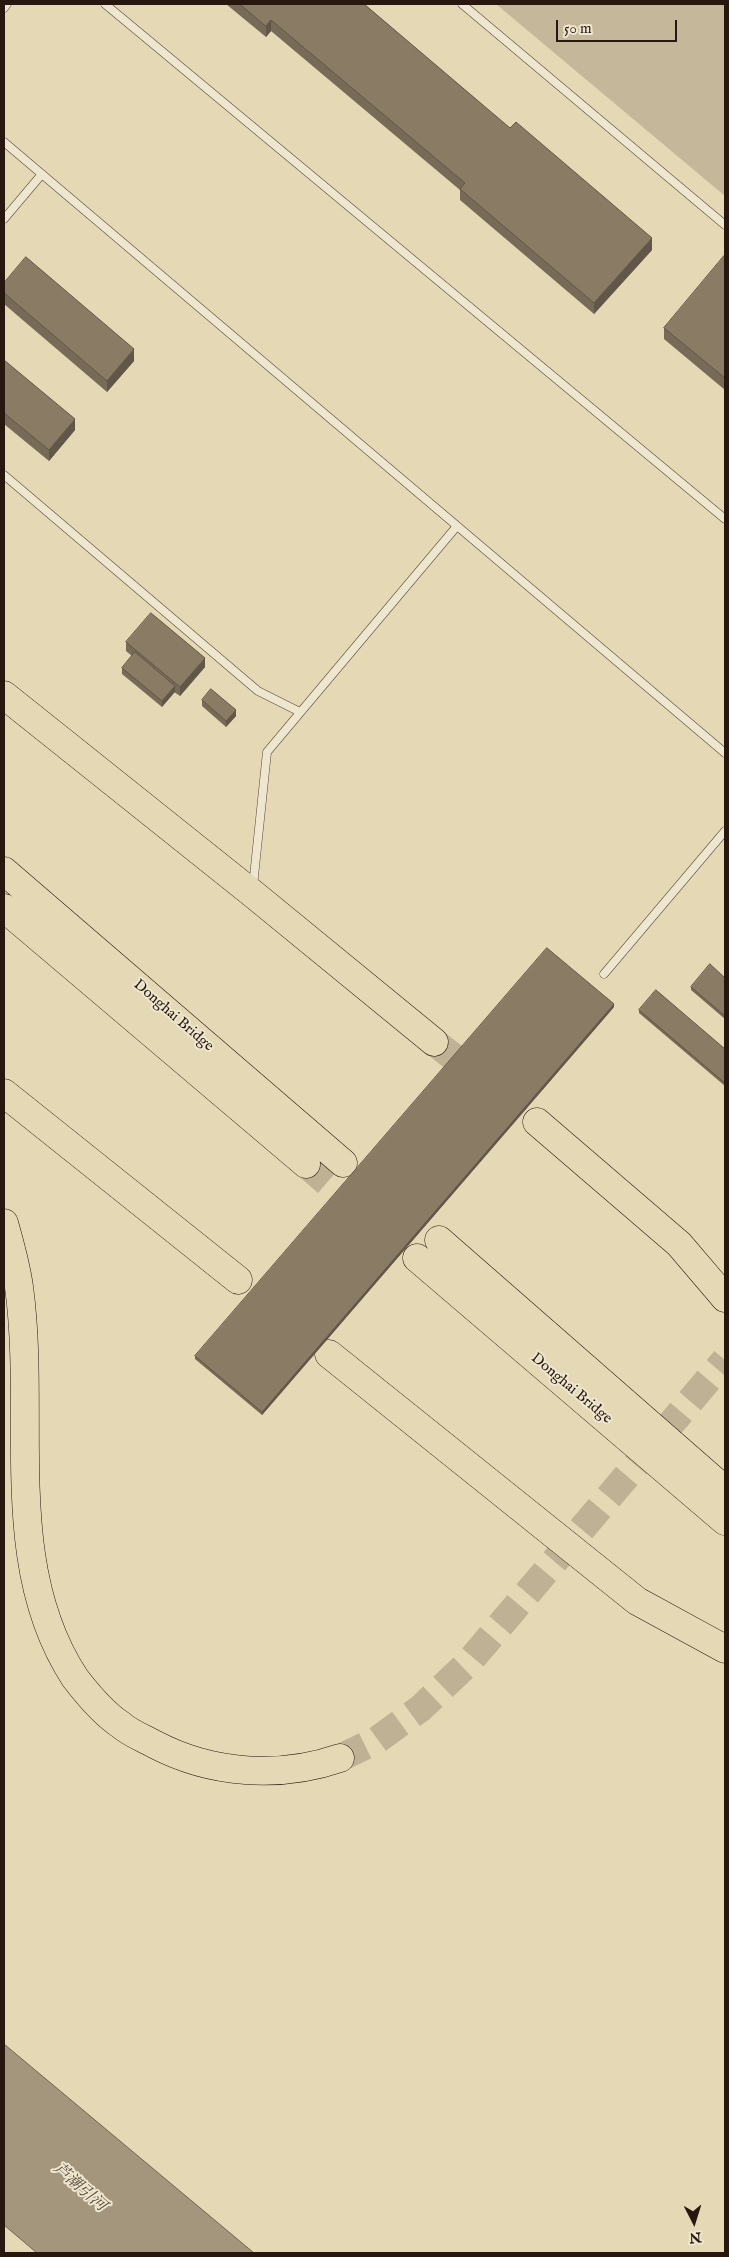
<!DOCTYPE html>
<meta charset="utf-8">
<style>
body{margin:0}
#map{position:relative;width:729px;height:2257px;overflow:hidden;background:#e5d8b5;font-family:"IM FELL English",serif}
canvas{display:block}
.frame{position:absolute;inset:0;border:5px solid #27170e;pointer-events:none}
.north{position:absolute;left:669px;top:2197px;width:50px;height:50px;-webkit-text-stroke:4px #eee6cf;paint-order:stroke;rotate:175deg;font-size:14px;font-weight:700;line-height:20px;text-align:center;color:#27170e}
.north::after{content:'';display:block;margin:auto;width:18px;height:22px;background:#27170e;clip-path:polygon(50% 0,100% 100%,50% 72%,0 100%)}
.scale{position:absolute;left:556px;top:20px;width:121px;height:22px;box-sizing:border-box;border:2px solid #27170e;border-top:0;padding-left:6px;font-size:15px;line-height:18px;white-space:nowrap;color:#27170e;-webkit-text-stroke:4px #eee6cf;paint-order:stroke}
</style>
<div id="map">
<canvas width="729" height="2257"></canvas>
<div class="frame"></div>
<div class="north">N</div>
<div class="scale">50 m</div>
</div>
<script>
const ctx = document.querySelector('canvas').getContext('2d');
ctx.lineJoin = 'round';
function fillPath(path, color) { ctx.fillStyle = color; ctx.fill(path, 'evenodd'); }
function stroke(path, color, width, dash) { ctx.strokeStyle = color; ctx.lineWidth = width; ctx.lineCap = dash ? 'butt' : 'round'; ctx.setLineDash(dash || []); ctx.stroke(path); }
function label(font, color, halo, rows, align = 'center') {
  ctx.font = font + ' "IM FELL English","Noto Serif SC",serif'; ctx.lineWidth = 4; ctx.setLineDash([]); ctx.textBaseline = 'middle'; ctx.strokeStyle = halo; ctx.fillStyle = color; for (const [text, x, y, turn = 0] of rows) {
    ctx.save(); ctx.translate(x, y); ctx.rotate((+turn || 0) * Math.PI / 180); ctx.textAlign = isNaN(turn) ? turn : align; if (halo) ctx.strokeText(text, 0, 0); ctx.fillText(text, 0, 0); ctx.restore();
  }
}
fillPath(new Path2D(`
 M 496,4 L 725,4 L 725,196 Z`), '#c5b799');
const water = new Path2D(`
 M 4,2044 L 254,2253 L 37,2253 L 4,2225 Z`);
fillPath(water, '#a4967c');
stroke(water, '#726350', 1);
stroke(new Path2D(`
 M 434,1042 L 537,1122
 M 306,1164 L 365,1215
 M 340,1758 L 377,1740 L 421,1708 L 469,1662 L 725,1360`), '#bfb194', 28, [28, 14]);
const service = new Path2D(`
 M 105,4 L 725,519
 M 462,4 L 725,225
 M 4,8 L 7,4
 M 4,142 L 725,753
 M 4,219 L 42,174
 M 4,475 L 258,691 L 300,712
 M 253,886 L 267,752 L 457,526
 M 604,974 L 725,831`);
const motorway = new Path2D(`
 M 4,695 L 252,893 L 434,1042
 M 4,871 L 343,1163
 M 4,908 L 306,1164
 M 4,1093 L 238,1280
 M 537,1122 L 679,1244 L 725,1298
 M 4,1223 C 10,1244 16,1265 19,1287 C 37,1418 0,1564 75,1678 C 88,1695 103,1713 121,1725 C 130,1733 143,1738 154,1744 C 211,1774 279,1779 340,1758
 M 439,1240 L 725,1490
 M 417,1258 L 725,1521
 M 329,1354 L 637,1601 L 725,1649`);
stroke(service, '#564738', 9);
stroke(motorway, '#27170e', 29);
stroke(service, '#eee6cf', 8);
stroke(motorway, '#e5d8b5', 28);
fillPath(new Path2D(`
 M 226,4 L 364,4 L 652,250 L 594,314 L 460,200 L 460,190 L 271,31 L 266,37 Z
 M 725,258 L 725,390 L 664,339 L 664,328 Z
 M 4,283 L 134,361 L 107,392 L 4,304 Z
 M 4,360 L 75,430 L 49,461 L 4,424 Z
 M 126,642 L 205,667 L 180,696 L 174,692 L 162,707 L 122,674 L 122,668 L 132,656 L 126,651 Z
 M 202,700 L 236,716 L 226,727 L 202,706 Z
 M 725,978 L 725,1019 L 691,990 L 691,987 Z
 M 614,1007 L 262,1415 L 195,1359 L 195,1356 Z
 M 639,1010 L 725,1049 L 725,1086 L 639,1013 Z`), '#776a57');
fillPath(new Path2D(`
 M 271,20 L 271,31 L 266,37 L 266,26 Z
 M 652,238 L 652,250 L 594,314 L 594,303 Z
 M 134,349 L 134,361 L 107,392 L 107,381 Z
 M 75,419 L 75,430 L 49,461 L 49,450 Z
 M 205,658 L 205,667 L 180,696 L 180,687 Z
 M 175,686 L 175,692 L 162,707 L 162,701 Z
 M 236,710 L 236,716 L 226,727 L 226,721 Z
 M 614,1004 L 614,1007 L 262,1415 L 262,1412 Z`), '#615647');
const building = new Path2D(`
 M 240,4 L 364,4 L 510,128 L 516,122 L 652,238 L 594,303 L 460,189 L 465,183 L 271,20 L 266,26 Z
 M 724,256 L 725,258 L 725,378 L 664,328 Z
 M 26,257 L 134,349 L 107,381 L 4,293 L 4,283 Z
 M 4,360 L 75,419 L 49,450 L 4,413 Z
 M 151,613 L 205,658 L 180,687 L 126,642 Z
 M 135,652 L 175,686 L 162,701 L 122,668 Z
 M 211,689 L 236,710 L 226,721 L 202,700 Z
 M 547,948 L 614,1004 L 262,1412 L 195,1356 Z
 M 710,964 L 725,978 L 725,1016 L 691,987 Z
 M 656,990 L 725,1049 L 725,1083 L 639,1010 Z`);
fillPath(building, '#8a7b65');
stroke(building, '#615647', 1);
label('15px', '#27170e', '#eee6cf', [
 ["Donghai Bridge",173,1016,41],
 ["Donghai Bridge",571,1389,40]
]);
label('italic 16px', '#594a3a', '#eee6cf', [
 ["芦潮引河",79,2188,41]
]);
</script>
